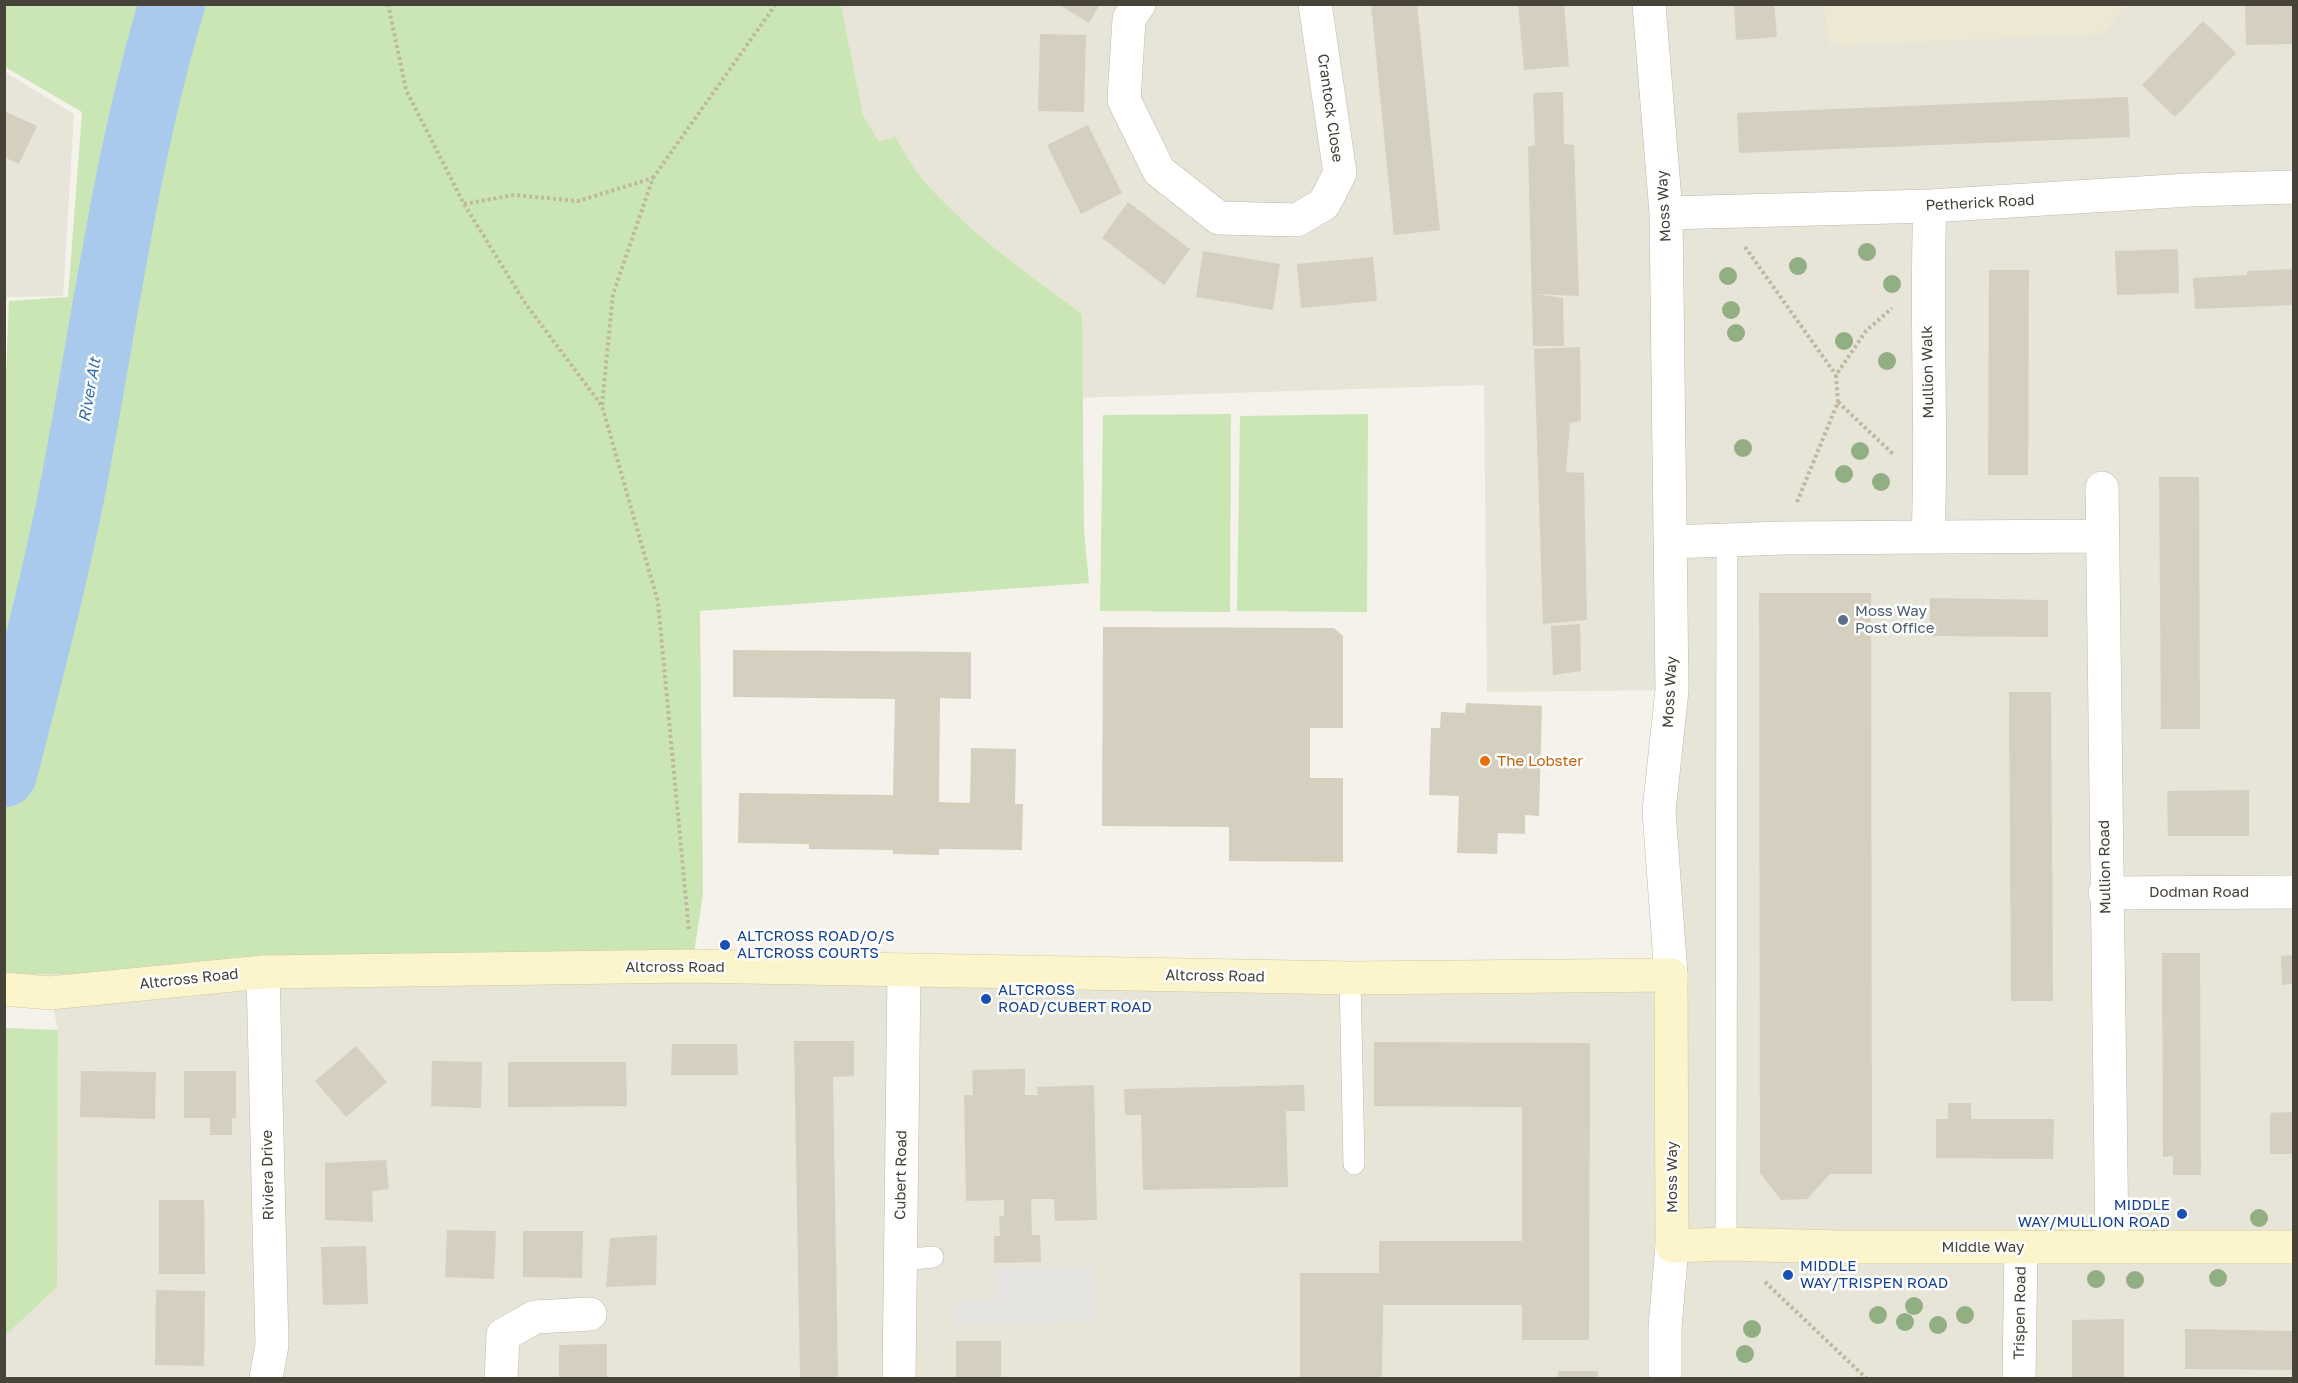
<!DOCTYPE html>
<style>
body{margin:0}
#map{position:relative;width:2298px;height:1383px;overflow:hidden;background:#f4f2ea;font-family:"Golos Text",sans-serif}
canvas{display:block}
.frame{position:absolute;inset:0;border:6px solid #474338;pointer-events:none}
</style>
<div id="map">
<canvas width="2298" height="1383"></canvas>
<div class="frame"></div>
</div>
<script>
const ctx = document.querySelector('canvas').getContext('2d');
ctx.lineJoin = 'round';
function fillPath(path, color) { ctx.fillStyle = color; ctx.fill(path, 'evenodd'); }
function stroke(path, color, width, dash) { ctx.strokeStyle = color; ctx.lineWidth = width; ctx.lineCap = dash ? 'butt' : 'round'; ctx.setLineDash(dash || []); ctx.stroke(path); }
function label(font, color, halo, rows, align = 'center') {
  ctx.font = font + ' "Golos Text",sans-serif'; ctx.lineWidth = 5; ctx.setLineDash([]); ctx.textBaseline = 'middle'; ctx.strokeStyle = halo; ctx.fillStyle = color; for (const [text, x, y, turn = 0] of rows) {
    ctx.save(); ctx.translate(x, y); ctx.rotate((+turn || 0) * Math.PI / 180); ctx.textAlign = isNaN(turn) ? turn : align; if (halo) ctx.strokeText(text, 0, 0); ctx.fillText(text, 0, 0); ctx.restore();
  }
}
fillPath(new Path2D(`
 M 841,5 L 2293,5 L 2293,1378 L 5,1378 L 5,1336 L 57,1287 L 58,1030 L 50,993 L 263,972 L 1670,975 L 1672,690 L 1487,692 L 1484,385 L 1072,398 L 952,267 L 863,115 Z
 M 5,72 L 74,114 L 63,296 L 7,297 L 5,309 Z`), '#e7e4d8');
fillPath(new Path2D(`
 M 1824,5 L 1824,4 L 2128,5 L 2102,34 L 1829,46 Z`), '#ece8d4');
fillPath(new Path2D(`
 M 5,5 L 841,5 L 863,115 L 879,142 L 895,137 C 904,151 912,167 923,180 C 969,233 1026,273 1082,314 L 1084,530 L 1089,583 L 700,611 L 703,894 L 692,966 L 5,975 L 4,426 L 9,301 L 68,297 L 82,112 L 5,67 Z
 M 1231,414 L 1230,612 L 1100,611 L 1103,415 Z
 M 1368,414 L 1367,612 L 1237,611 L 1240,416 Z
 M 5,1028 L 58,1030 L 57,1287 L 5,1336 Z`), '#cbe6b5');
fillPath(new Path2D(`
 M 1093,1266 L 1095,1322 L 952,1325 L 952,1301 L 996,1300 L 995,1268 Z`), '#e6e4e1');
stroke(new Path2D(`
 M 4,774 C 28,681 53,587 72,492 C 104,329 124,164 172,4`), '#aacaed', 66);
fillPath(new Path2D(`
 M 1058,4 L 1100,4 L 1089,23 Z
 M 1371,4 L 1417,4 L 1440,230 L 1394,235 Z
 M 1518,4 L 1564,4 L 1569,66 L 1524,70 Z
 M 1734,4 L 1774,4 L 1777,37 L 1736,40 Z
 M 2245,4 L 2294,4 L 2294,44 L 2246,45 Z
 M 2203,21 L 2236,53 L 2175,117 L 2142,85 Z
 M 1040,34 L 1086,35 L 1084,112 L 1038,111 Z
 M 1563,92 L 1564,144 L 1574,145 L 1579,296 L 1535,294 L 1563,298 L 1564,346 L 1533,346 L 1528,147 L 1535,145 L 1533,93 Z
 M 2128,97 L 2130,137 L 1739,153 L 1737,113 Z
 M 4,111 L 37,126 L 19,164 L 4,157 Z
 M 1088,125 L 1122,193 L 1081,214 L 1047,145 Z
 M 1128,202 L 1190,249 L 1164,285 L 1102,238 Z
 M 2178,249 L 2179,293 L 2117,295 L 2115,251 Z
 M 1203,251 L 1280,264 L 1273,310 L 1196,297 Z
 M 1373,257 L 1377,301 L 1301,308 L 1297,264 Z
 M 2294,269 L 2294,305 L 2195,309 L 2193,278 L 2247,275 L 2247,271 Z
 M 1989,270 L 2029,270 L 2028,475 L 1988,475 Z
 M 1580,347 L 1581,421 L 1570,423 L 1566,472 L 1584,473 L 1587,620 L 1543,624 L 1534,349 Z
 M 2159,477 L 2199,477 L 2200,729 L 2161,729 Z
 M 1759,593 L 1871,593 L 1872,1174 L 1830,1174 L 1807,1199 L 1781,1200 L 1760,1173 Z
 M 1930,598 L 2048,600 L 2048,637 L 1930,636 Z
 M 1580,624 L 1581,671 L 1553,675 L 1551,626 Z
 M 1103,627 L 1334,628 L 1343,636 L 1343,728 L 1310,728 L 1310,778 L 1343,778 L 1343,862 L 1229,861 L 1229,827 L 1102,826 Z
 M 733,650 L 971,652 L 971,699 L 940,698 L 939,802 L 970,803 L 971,748 L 1016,749 L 1015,804 L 1023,804 L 1022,850 L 939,849 L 939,855 L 893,854 L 893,850 L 809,849 L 809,844 L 738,843 L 739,793 L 893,795 L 895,699 L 733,697 Z
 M 2009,692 L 2051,692 L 2053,1001 L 2011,1001 Z
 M 1466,703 L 1542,706 L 1539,816 L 1525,815 L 1525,834 L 1498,833 L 1497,854 L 1457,853 L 1459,796 L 1429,795 L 1431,728 L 1440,728 L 1441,712 L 1465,713 Z
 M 2249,790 L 2249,836 L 2168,836 L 2167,791 Z
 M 2162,953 L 2200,953 L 2201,1175 L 2173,1175 L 2173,1156 L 2163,1157 Z
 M 2294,955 L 2294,984 L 2282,985 L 2281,956 Z
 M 794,1041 L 854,1041 L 854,1076 L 833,1077 L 838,1378 L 800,1378 Z
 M 1374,1042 L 1590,1043 L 1589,1340 L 1522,1340 L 1522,1305 L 1383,1305 L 1382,1378 L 1300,1378 L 1300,1273 L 1379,1273 L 1379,1241 L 1522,1241 L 1522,1107 L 1374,1106 Z
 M 672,1044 L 737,1044 L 738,1075 L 671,1075 Z
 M 356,1046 L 387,1082 L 346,1117 L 315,1081 Z
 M 432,1061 L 482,1062 L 481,1108 L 431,1106 Z
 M 508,1062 L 626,1062 L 627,1106 L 508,1107 Z
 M 1025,1069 L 1025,1095 L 1038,1095 L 1037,1087 L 1094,1085 L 1097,1220 L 1055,1221 L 1054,1199 L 1031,1199 L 1032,1235 L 1040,1235 L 1041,1262 L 994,1263 L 994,1236 L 1000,1236 L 999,1216 L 1004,1216 L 1004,1200 L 966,1201 L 964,1095 L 973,1095 L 972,1070 Z
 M 81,1071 L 156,1072 L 155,1119 L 80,1117 Z
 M 184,1071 L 236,1071 L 236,1118 L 232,1118 L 232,1135 L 210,1135 L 210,1118 L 184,1118 Z
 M 1304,1085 L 1305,1111 L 1286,1111 L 1288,1187 L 1143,1190 L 1141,1115 L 1125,1115 L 1124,1089 Z
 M 1948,1103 L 1971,1103 L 1971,1119 L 2054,1119 L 2053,1159 L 1936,1158 L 1936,1119 L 1948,1119 Z
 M 2294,1112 L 2294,1154 L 2270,1154 L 2270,1113 Z
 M 386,1160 L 389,1189 L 372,1191 L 373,1222 L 325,1220 L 325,1163 Z
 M 159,1200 L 204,1200 L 205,1274 L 159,1274 Z
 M 447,1230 L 496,1231 L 494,1279 L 445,1277 Z
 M 523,1231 L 583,1231 L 582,1278 L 523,1277 Z
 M 657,1235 L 656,1285 L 606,1287 L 610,1238 Z
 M 366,1246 L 368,1304 L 323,1305 L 321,1247 Z
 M 156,1290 L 205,1291 L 204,1366 L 155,1365 Z
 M 2124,1319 L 2124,1378 L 2072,1378 L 2072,1320 Z
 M 2185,1329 L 2294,1331 L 2294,1370 L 2185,1369 Z
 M 956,1341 L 1001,1341 L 1001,1378 L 956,1378 Z
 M 607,1344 L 607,1378 L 559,1378 L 559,1345 Z
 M 1558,1371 L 1598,1371 L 1598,1378 L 1558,1378 Z`), '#d5cfbf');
const lane = new Path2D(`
 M 1350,978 L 1354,1164
 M 1726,1244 L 1727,540
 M 900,1260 L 933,1257`);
const street = new Path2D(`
 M 1139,4 L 1129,19 L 1124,100 L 1159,171 L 1219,218 L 1297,220 L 1324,204 L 1340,173 L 1315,4
 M 1649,4 L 1666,213 L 1672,690 L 1659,811 L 1671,975
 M 1666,213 L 1930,206 L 2189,190 L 2294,187
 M 2102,488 L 2112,1246
 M 1928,537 C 1933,427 1925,317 1930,206
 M 1672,542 L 1783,538 L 2101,536
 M 2105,893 L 2294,892
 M 263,972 L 272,1345 L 266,1378
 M 501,1378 L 503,1335 L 535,1317 L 590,1314
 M 899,1378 L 904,971
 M 1665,1378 L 1665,1328 L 1672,1246
 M 2019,1378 L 2021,1247`);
const secondary = new Path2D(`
 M 4,989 L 50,993 L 263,972 L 692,966 L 1350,978 L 1671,975 L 1672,1246 L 1726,1244 L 1840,1247 L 2294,1247`);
stroke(lane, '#bfbaac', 22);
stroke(street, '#bfbaac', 34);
stroke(secondary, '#d1c89b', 34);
stroke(new Path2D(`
 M 388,4 L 406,90 L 464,204 L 525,303 L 602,406 L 658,602 L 689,932
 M 464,204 L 514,195 L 578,201 L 653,178
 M 1745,247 L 1836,375
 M 1838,402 L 1894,455
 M 602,405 L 613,294 L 653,178 L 776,4
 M 1797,502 L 1838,402 L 1836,375 L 1866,331 L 1892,308
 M 1765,1282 L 1866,1378`), '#c0b89e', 4, [3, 3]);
stroke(lane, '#fff', 21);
stroke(street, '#fff', 33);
stroke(secondary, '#fcf5cc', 33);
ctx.fillStyle = '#92ae83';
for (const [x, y] of [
 [1867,252],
 [1798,266],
 [1728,276],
 [1892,284],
 [1731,310],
 [1736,333],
 [1844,341],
 [1887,361],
 [1743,448],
 [1860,451],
 [1844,474],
 [1881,482],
 [2259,1218],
 [2218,1278],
 [2096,1279],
 [2135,1280],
 [1914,1306],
 [1878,1315],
 [1965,1315],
 [1905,1322],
 [1938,1325],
 [1752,1329],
 [1745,1354]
]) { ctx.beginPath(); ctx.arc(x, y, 9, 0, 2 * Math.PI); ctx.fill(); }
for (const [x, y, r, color] of [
 [1843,620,6,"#5c6f8a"],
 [1485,761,6,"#e8710a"],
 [725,945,6,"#1a4fb4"],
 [986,999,6,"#1a4fb4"],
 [2182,1214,6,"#1a4fb4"],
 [1788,1275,6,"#1a4fb4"]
]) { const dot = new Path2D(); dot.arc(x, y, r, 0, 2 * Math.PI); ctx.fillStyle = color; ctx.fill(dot); stroke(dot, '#fff', 2); }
label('15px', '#474338', '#fff', [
 ["Crantock Close",1330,108,82],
 ["Petherick Road",1980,203,-3],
 ["Moss Way",1664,206,-93],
 ["Mullion Walk",1928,372,-91],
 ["Moss Way",1670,692,-87],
 ["Mullion Road",2105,867,-91],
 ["Dodman Road",2199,892],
 ["Altcross Road",675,967],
 ["Altcross Road",1215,976,1],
 ["Altcross Road",189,979,-6],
 ["Riviera Drive",268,1175,-91],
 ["Cubert Road",901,1175,-89],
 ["Moss Way",1672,1177,-90],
 ["Middle Way",1983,1247],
 ["Trispen Road",2020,1313,-89]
]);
label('15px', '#4e5e75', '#fff', [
 ["Moss Way",1855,611],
 ["Post Office",1855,628]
], 'left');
label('15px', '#c56008', '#fff', [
 ["The Lobster",1497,761]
], 'left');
label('15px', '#164399', '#fff', [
 ["ALTCROSS ROAD/O/S",737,936],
 ["ALTCROSS COURTS",737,953],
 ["ALTCROSS",998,990],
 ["ROAD/CUBERT ROAD",998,1007],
 ["MIDDLE",2170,1205,"right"],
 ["WAY/MULLION ROAD",2170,1222,"right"],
 ["MIDDLE",1800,1266],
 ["WAY/TRISPEN ROAD",1800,1283]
], 'left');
label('italic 16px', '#366fae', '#fff', [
 ["River Alt",90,390,-80]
]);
</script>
